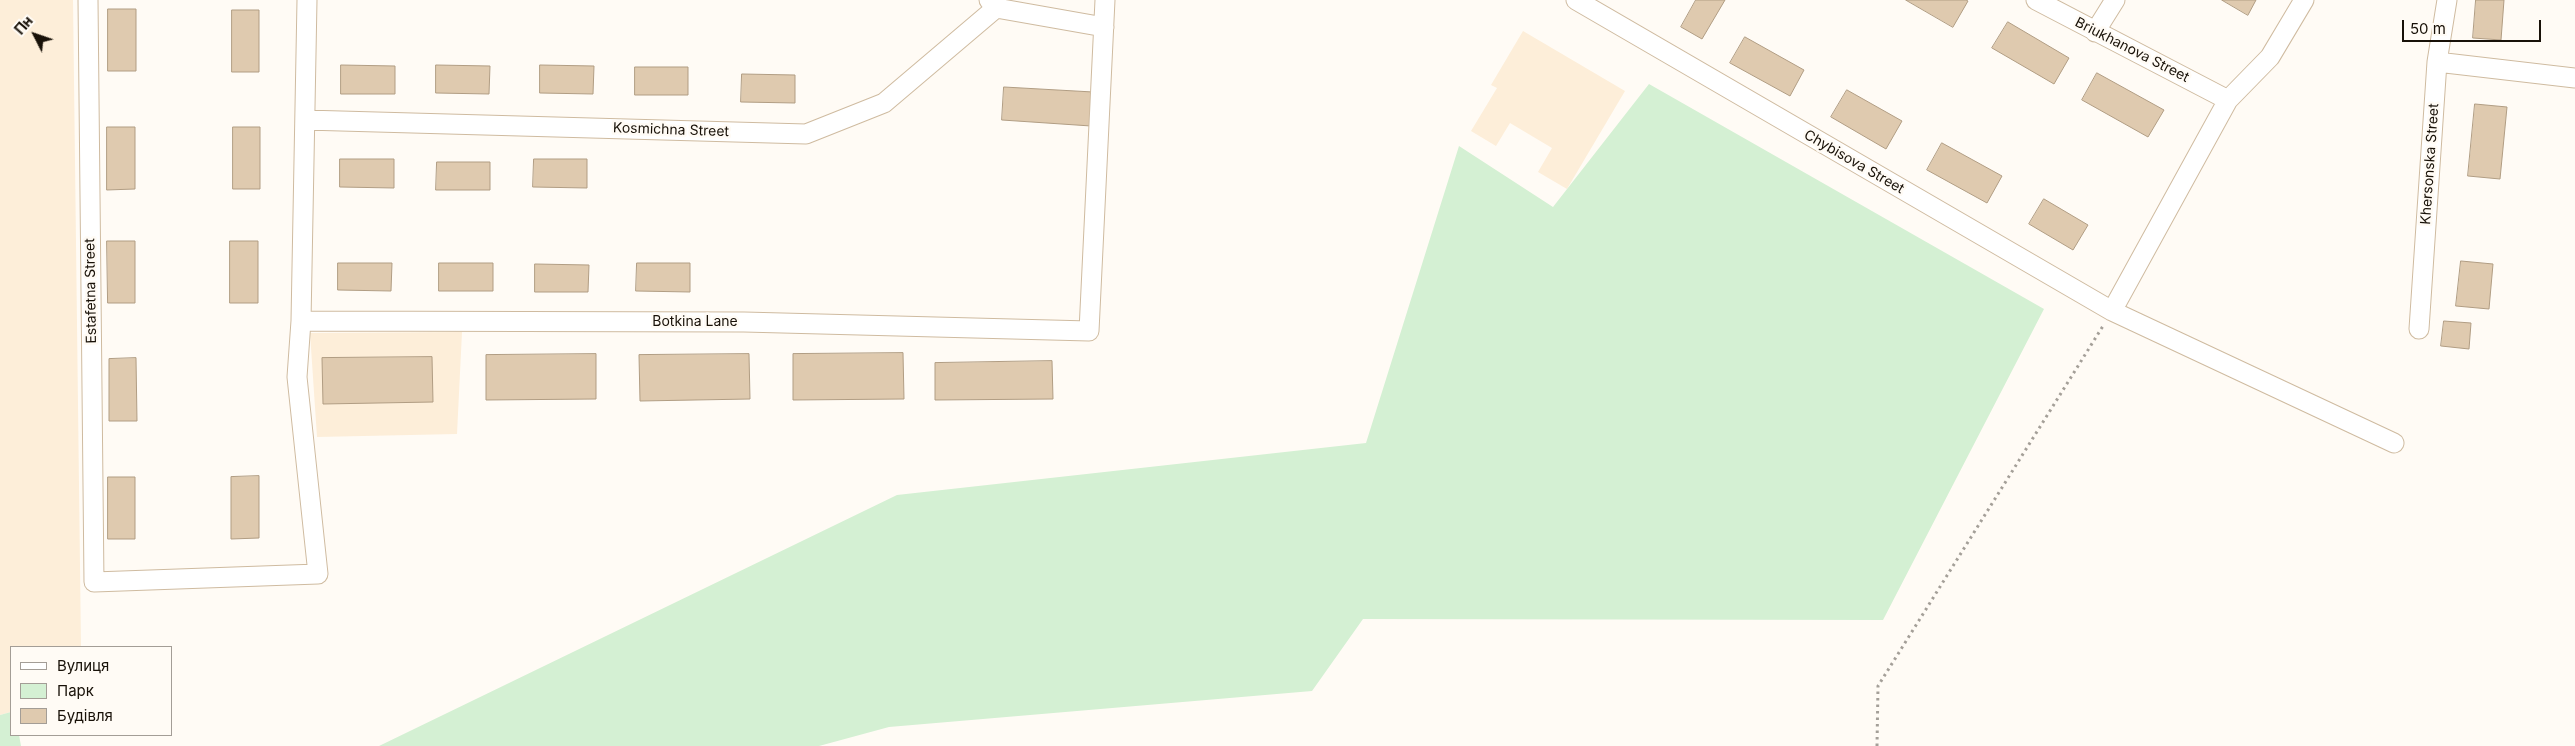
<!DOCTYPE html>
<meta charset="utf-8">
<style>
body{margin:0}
#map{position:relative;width:2575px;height:746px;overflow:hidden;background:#fffbf5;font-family:Inter,sans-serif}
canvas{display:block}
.legend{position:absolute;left:10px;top:646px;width:162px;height:90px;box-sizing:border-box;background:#fffbf5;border:1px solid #a39d96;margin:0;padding:6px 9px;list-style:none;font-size:15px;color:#181108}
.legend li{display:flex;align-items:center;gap:10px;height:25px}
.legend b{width:25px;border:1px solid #a39d96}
.north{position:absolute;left:10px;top:10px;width:50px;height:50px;-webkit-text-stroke:4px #fffbf5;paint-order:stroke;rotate:311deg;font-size:14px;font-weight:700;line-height:20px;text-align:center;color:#181108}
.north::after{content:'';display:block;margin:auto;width:18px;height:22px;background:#181108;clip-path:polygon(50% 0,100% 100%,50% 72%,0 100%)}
.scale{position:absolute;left:2402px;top:20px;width:139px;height:22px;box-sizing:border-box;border:2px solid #181108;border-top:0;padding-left:6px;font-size:15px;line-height:18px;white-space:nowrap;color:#181108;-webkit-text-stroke:4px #fffbf5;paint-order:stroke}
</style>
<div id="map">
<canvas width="2575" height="746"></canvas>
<ul class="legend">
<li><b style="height:6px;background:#fff"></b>Вулиця</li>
<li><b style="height:14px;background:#d4f0d3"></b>Парк</li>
<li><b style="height:14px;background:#dfcaaf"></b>Будівля</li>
</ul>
<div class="north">Пн</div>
<div class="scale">50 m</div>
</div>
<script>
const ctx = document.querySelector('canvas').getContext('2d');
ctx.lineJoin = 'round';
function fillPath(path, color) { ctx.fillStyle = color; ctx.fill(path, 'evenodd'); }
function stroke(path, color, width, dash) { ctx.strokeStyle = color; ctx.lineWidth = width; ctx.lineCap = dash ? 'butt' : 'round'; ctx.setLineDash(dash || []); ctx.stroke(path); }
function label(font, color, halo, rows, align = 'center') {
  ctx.font = font + ' Inter,sans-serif'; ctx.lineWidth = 5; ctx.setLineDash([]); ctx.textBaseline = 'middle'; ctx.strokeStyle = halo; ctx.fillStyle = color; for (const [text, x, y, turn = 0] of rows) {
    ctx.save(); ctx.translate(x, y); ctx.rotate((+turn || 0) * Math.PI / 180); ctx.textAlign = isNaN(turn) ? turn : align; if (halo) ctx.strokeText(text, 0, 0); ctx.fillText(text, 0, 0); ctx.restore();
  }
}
fillPath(new Path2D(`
 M 0,0 L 73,0 L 81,647 L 11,647 L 11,712 L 0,715 Z
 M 1523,31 L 1625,91 L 1567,189 L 1538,172 L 1552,148 L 1510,123 L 1496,146 L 1471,131 L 1497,88 L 1491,85 Z
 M 462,332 L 457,434 L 317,437 L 310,333 Z`), '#fdeed9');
fillPath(new Path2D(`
 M 1649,84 L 2044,309 L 1883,620 L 1363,619 L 1312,691 L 889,727 L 819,746 L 379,746 L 897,495 L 1366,443 L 1459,146 L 1553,207 Z
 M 11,712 L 11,735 L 19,735 L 21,746 L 0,746 L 0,715 Z`), '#d4f0d3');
const building = new Path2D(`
 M 1696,0 L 1725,0 L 1702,39 L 1681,27 Z
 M 1906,0 L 1966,0 L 1968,1 L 1953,27 Z
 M 2222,0 L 2256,0 L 2248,15 Z
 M 2476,0 L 2504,0 L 2501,40 L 2473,38 Z
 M 108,9 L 136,9 L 136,71 L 108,71 Z
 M 232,10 L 259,10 L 259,72 L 232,72 Z
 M 2008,22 L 2069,58 L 2054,84 L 1992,48 Z
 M 1745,37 L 1804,70 L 1790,96 L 1730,63 Z
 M 341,65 L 395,66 L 395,94 L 341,94 Z
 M 436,65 L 490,66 L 489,94 L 436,93 Z
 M 540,65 L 594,66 L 593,94 L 540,93 Z
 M 635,67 L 688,67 L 688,95 L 635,95 Z
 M 2097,73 L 2164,110 L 2148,137 L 2082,100 Z
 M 742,74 L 795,75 L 795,103 L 741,102 Z
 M 1004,87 L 1093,92 L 1091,126 L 1002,120 Z
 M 1847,90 L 1902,121 L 1886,149 L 1831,117 Z
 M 2475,104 L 2507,107 L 2500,179 L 2468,176 Z
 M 107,127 L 135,127 L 135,189 L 107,190 Z
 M 233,127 L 260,127 L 260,189 L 233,189 Z
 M 1942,143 L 2002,176 L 1987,203 L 1927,170 Z
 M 340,159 L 394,159 L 394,188 L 340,187 Z
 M 534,159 L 587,159 L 587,188 L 533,187 Z
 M 437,162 L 490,162 L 490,190 L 436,190 Z
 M 2044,199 L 2088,225 L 2073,250 L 2029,224 Z
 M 107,241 L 135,241 L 135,303 L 108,303 Z
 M 230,241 L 258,241 L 258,303 L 230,303 Z
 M 2461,261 L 2493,264 L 2489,309 L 2456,306 Z
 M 338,263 L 392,263 L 391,291 L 338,290 Z
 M 439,263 L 493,263 L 493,291 L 439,291 Z
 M 637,263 L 690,263 L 690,292 L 636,291 Z
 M 535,264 L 589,265 L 588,292 L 535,292 Z
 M 2444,321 L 2471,323 L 2469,349 L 2441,346 Z
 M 903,353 L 904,399 L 793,400 L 793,354 Z
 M 596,354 L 596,399 L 486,400 L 486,355 Z
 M 749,354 L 750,399 L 640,401 L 639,355 Z
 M 432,357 L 433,402 L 323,404 L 322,358 Z
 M 136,358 L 137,421 L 109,421 L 109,359 Z
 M 1052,361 L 1053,399 L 935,400 L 935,363 Z
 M 259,476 L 259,538 L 231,539 L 231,477 Z
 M 108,477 L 135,477 L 135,539 L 108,539 Z`);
fillPath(building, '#dfcaaf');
stroke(building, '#b19d83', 1);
const minor = new Path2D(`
 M 88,0 L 94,582 L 318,574 L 297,377 L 301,321 L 307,0
 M 989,0 L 996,8 L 1104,27
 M 1576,0 L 2112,311 L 2394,443
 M 2036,0 L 2228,100
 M 2095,32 L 2115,0
 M 2437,62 L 2575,78
 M 305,120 L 806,134 L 884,103 L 996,8
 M 2112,311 L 2228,100 L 2270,57 L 2304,0
 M 301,321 L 744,322 L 1089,331 L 1105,0
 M 2419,329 L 2437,62 L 2447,0`);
stroke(minor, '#cfbba0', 21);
stroke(new Path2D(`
 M 1877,746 L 1878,686 L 2103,326`), '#a49f98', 3, [2.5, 4]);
stroke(minor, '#fff', 19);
label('14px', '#181108', '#fffbf5', [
 ["Briukhanova Street",2132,50,27],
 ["Kosmichna Street",671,130,2],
 ["Chybisova Street",1854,162,30],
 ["Khersonska Street",2430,164,-86],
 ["Estafetna Street",91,291,-91],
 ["Botkina Lane",695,322]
]);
</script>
